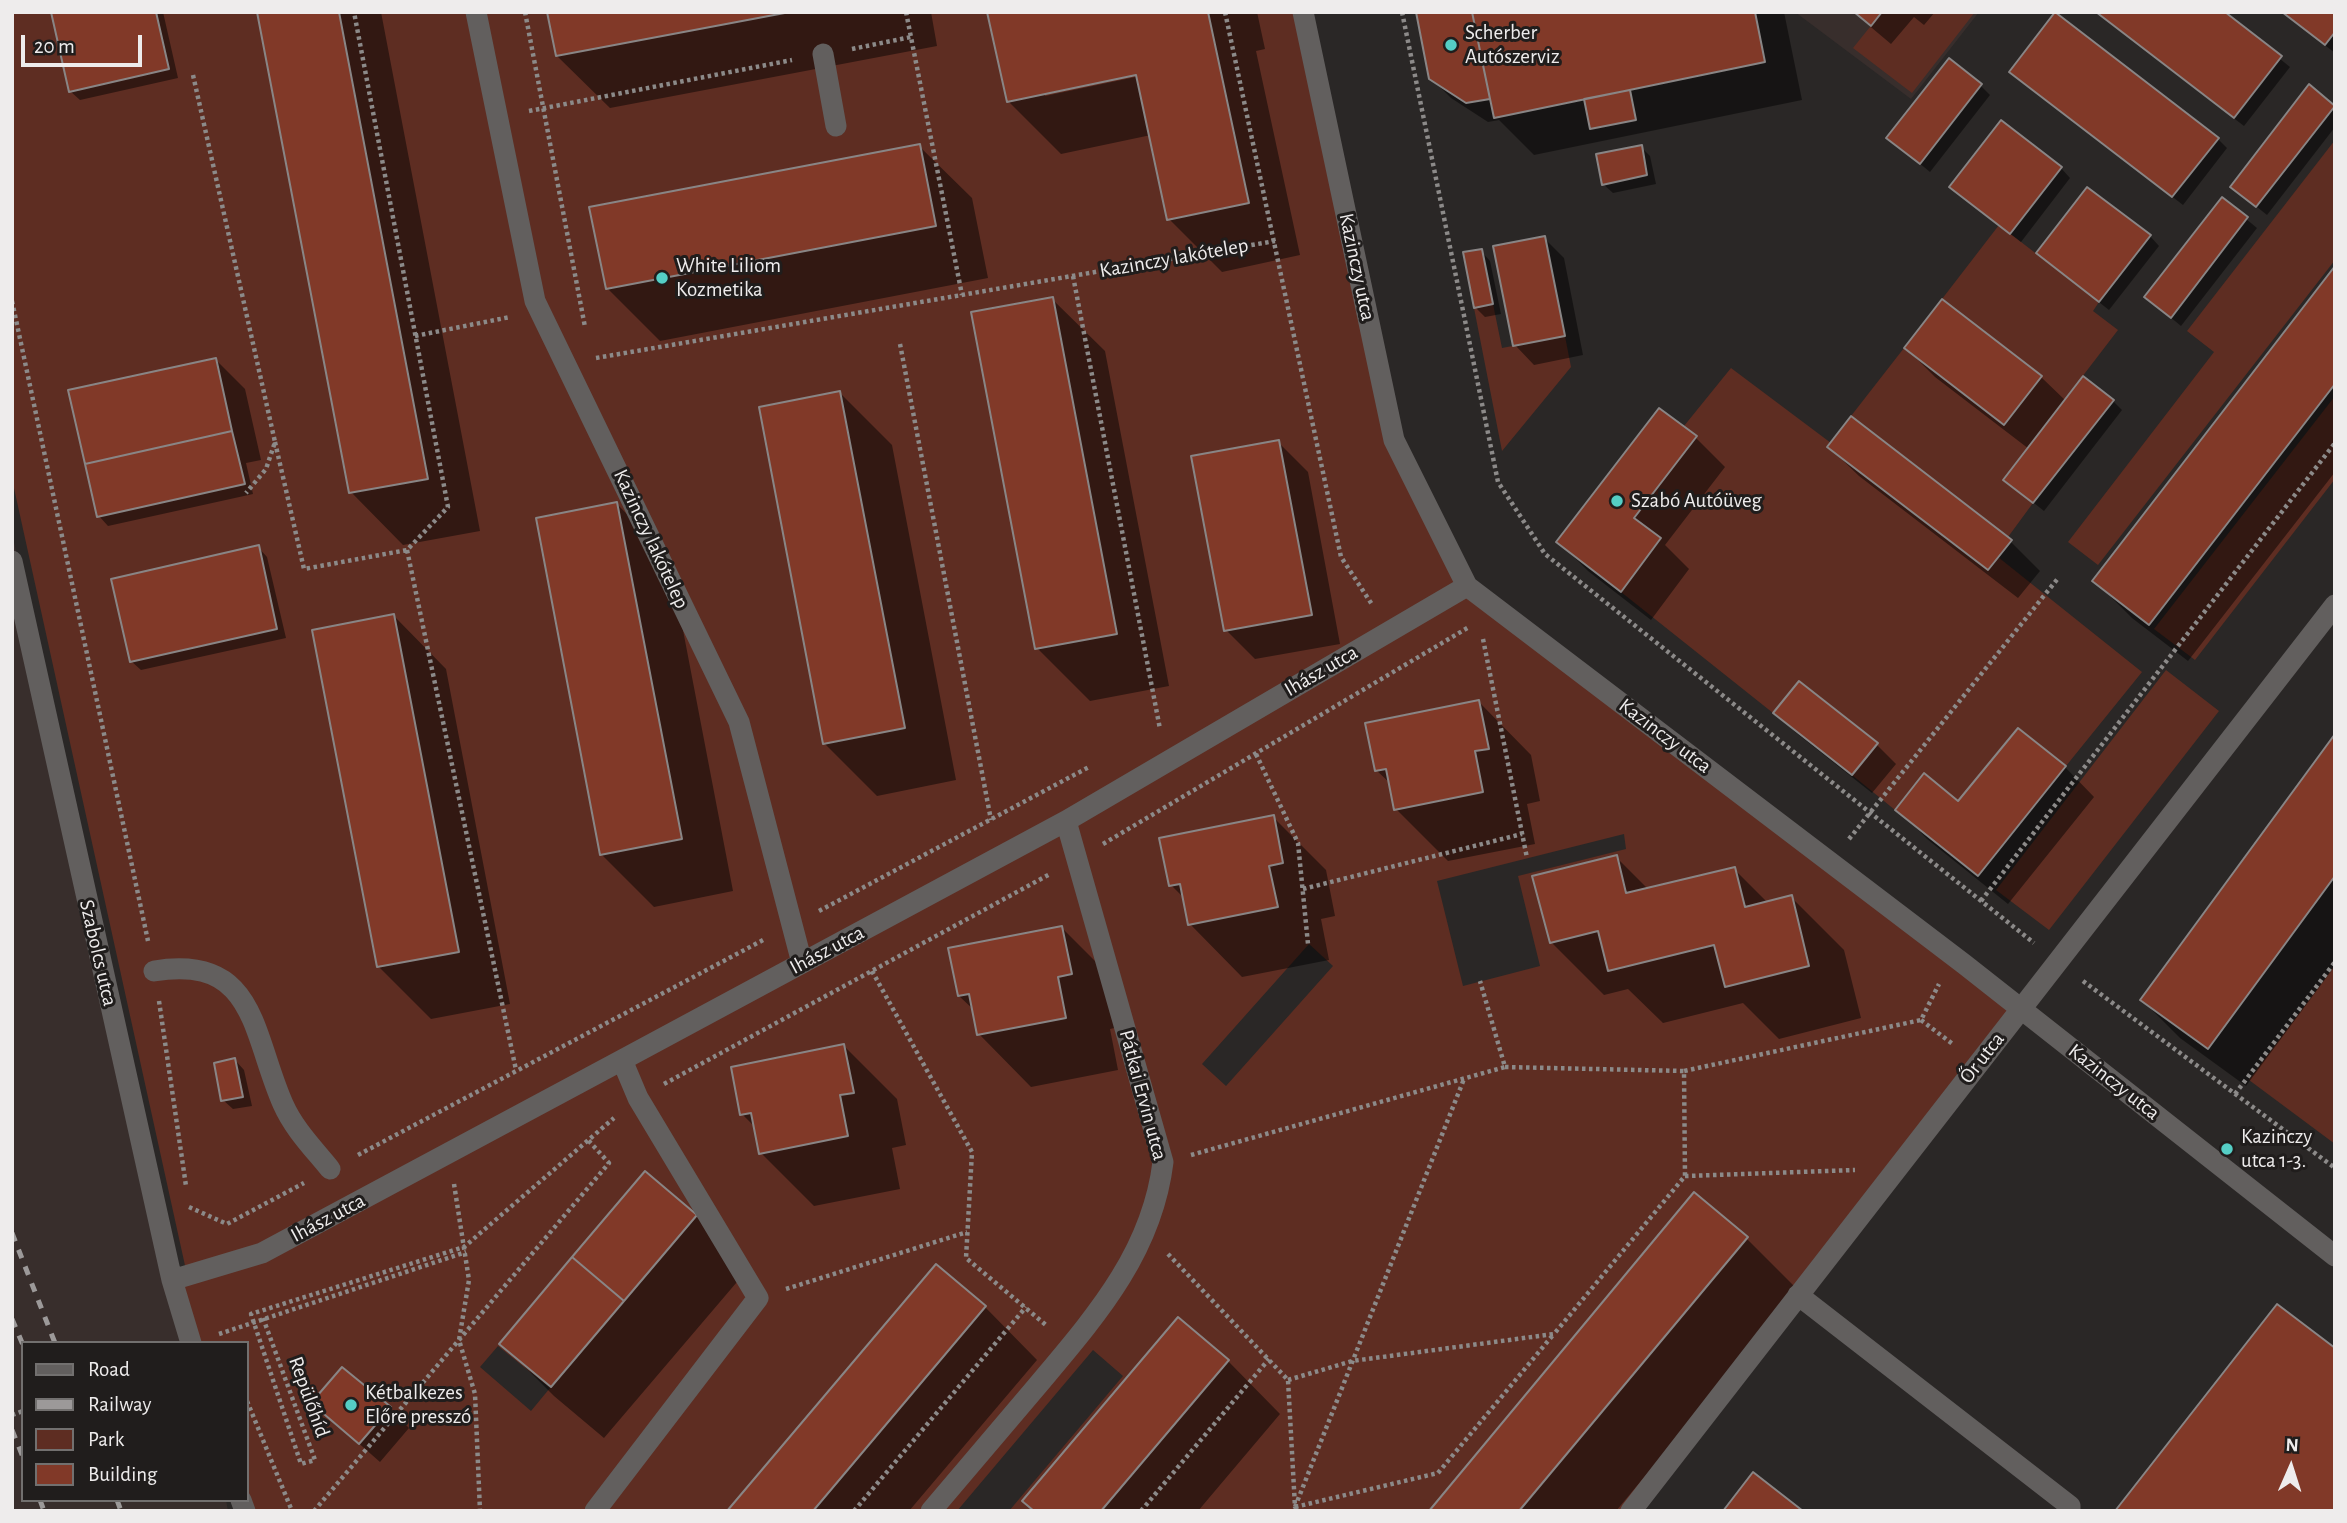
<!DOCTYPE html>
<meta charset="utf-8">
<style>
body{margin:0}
#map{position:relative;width:2347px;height:1523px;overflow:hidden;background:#2a2726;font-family:"Alegreya Sans",sans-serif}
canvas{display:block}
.frame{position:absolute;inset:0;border:14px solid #eeecec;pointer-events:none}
.legend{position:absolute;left:21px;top:1341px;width:228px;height:161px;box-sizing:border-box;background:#201d1c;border:2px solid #72706f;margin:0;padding:9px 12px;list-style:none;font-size:21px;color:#eeecec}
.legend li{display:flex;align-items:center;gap:14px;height:35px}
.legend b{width:35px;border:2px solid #72706f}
.north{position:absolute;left:2256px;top:1432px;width:70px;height:70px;-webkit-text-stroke:5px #201d1c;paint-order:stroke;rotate:3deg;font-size:19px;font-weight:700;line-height:28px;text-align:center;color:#eeecec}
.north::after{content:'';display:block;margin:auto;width:24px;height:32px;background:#eeecec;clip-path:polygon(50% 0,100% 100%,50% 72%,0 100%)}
.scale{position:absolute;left:21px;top:35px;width:121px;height:32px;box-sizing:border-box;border:4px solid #eeecec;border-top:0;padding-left:9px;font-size:21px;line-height:24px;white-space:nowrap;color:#eeecec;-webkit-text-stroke:5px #201d1c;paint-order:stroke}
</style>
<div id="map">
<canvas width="2347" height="1523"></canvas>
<div class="frame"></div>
<ul class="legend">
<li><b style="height:9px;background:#625f5e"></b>Road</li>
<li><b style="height:9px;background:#9c9999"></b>Railway</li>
<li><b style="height:19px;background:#5e2d22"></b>Park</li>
<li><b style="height:19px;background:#813928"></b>Building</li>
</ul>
<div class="north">N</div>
<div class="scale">20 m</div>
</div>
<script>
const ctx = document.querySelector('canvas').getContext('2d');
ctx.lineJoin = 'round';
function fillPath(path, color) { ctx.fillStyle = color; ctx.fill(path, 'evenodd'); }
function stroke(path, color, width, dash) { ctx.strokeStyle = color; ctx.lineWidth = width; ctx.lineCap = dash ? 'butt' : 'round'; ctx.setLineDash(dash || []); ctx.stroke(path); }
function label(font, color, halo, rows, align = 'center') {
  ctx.font = font + ' "Alegreya Sans",sans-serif'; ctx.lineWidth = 6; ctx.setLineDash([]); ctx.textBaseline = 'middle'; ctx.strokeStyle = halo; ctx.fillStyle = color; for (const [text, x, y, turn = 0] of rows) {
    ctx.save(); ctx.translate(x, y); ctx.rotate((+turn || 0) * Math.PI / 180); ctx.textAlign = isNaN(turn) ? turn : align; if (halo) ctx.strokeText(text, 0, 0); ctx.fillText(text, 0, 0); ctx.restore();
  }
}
fillPath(new Path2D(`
 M 1795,12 L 1979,12 L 1911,99 Z
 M 12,533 L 191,1343 L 23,1343 L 23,1500 L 226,1500 L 228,1511 L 12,1511 Z`), '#382e2c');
fillPath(new Path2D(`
 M 12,12 L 1296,12 L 1387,442 L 1458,582 L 1064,813 L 260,1246 L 186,1270 L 12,479 Z
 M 1882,12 L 1975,12 L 1912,93 L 1853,48 Z
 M 2335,140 L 2335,260 L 2098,565 L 2068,542 L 2214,352 L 2187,331 Z
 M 1999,225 L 2099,302 L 2093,311 L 2118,330 L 2003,480 L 2033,503 L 2008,537 L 1851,416 L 1904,348 L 2004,425 L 2042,376 L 1942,299 Z
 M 1493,304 L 1502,348 L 1565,336 L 1571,367 L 1502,451 L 1474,308 Z
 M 1731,368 L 1831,443 L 1828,448 L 1987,570 L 1998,557 L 2142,672 L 2066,766 L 2017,728 L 1958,801 L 1924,774 L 1895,810 L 1852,775 L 1877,742 L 1799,681 L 1773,713 L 1621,592 L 1661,539 L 1634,518 L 1696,437 L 1684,426 Z
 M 2335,396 L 2335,479 L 2195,660 L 2154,629 Z
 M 1466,592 L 2014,1010 L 1627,1511 L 1519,1511 L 1747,1237 L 1694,1192 L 1429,1511 L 1009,1511 L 1123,1376 L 1093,1350 L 957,1511 L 252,1511 L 247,1498 L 247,1343 L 197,1343 L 179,1285 L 211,1276 ZM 1479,700 L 1489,748 L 1475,751 L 1483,792 L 1394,810 L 1386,769 L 1375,770 L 1366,722 ZM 1274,816 L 1283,863 L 1269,866 L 1277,907 L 1188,925 L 1180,884 L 1169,886 L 1160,838 ZM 1624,834 L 1626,849 L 1518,876 L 1540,966 L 1463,986 L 1437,881 ZM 1617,855 L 1626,893 L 1734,867 L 1745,907 L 1792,896 L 1809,965 L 1725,987 L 1714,945 L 1609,971 L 1598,931 L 1550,943 L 1532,876 ZM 1062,926 L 1072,974 L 1058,977 L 1066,1018 L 977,1035 L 969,994 L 958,996 L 949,948 ZM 1309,944 L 1333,966 L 1226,1086 L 1202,1064 ZM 844,1045 L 854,1092 L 840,1095 L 848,1136 L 760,1154 L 751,1113 L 740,1115 L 731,1067 ZM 644,1171 L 696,1214 L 551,1387 L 500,1344 ZM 498,1346 L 550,1388 L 531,1411 L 480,1367 Z
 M 2166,670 L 2219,711 L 2049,930 L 1996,890 Z
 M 2335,965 L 2335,1144 L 2249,1080 Z`), '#5e2d22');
fillPath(new Path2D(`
 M 53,12 L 163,12 L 178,78 L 80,100 L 70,91 Z
 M 259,12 L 381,12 L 480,531 L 403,545 L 351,492 Z
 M 549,12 L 931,12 L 937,46 L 610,108 L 557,56 Z
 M 989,12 L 1257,12 L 1265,49 L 1256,51 L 1300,255 L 1222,272 L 1169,219 L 1151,135 L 1061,154 L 1008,101 ZM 1144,71 L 1145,75 L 1045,96 L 1045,92 Z
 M 1417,12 L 1784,12 L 1802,100 L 1534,155 L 1499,120 L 1488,122 L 1451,98 L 1431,78 Z
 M 1853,12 L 1935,12 L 1924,25 L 1914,17 L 1891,44 Z
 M 2096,12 L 2222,12 L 2290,67 L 2244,126 Z
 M 2282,12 L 2335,12 L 2335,53 Z
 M 2012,72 L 2218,139 L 2227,148 L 2183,205 Z
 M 1980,85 L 1990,95 L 1930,172 L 1889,138 Z
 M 2335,106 L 2335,127 L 2267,215 L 2232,187 Z
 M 919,146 L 972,198 L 988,278 L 660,341 L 607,288 Z
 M 1641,147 L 1650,156 L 1656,184 L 1613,193 L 1603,184 Z
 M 2061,168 L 2070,178 L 2021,242 L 1961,196 Z
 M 2222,199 L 2257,228 L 2181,326 L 2146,297 Z
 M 2150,236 L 2159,246 L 2109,310 L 2048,262 Z
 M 1544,238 L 1564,258 L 1583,355 L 1534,365 L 1515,345 Z
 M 1481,251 L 1490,261 L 1501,314 L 1485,317 L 1475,307 Z
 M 2335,269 L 2335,472 L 2188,661 L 2132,618 L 2094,580 Z
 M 1052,299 L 1105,351 L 1169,686 L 1090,701 L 1037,648 Z
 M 1942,301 L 2041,377 L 2066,401 L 2113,401 L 2122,410 L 2044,511 L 2005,480 L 2029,449 L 1935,377 L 1906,348 Z
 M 215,359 L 245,389 L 261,460 L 246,463 L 253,494 L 108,526 L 99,516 Z
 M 840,393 L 892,445 L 956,780 L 877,796 L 824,743 Z
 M 1660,410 L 1696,438 L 1725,467 L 1665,545 L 1689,569 L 1651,620 L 1588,571 L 1559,542 Z
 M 1278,442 L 1308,472 L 1340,644 L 1255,659 L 1226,630 Z
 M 1829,447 L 2010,541 L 2040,571 L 2018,598 L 1859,476 Z
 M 617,504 L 669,557 L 733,891 L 654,907 L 601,854 Z
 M 258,547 L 267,557 L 286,638 L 141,670 L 131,661 Z
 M 394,616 L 446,669 L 510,1004 L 431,1019 L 378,966 Z
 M 1479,702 L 1531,755 L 1540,801 L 1527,804 L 1535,844 L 1448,861 L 1396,809 L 1391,784 L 1376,770 Z
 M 1776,713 L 1876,744 L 1896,764 L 1872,793 L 1795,732 Z
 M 2335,737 L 2335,966 L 2246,1086 L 2180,1038 L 2142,1000 Z
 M 2065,767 L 2094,797 L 2008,904 L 1927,839 L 1898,809 L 1959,803 Z
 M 1273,817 L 1326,870 L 1335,916 L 1321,919 L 1329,960 L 1242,977 L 1190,924 L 1185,899 L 1171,885 Z
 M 1616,857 L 1649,890 L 1734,869 L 1768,903 L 1791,897 L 1844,950 L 1861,1018 L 1779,1039 L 1743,1003 L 1663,1023 L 1628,989 L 1604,995 L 1551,942 Z
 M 1062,928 L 1114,980 L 1123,1026 L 1110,1029 L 1118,1070 L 1031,1087 L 979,1034 L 974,1010 L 959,996 Z
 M 844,1046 L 897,1099 L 906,1145 L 892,1148 L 900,1189 L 814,1206 L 761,1153 L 756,1128 L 742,1114 Z
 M 235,1060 L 244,1070 L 252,1106 L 233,1109 L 223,1100 Z
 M 696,1216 L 748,1269 L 604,1438 L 554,1396 L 502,1344 Z
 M 1746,1238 L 1799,1291 L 1616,1511 L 1431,1511 Z
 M 985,1307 L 1037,1360 L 909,1511 L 730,1511 Z
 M 1228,1361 L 1280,1414 L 1198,1511 L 1035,1511 Z
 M 313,1403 L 389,1408 L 409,1428 L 380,1462 Z`), '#0007');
const building = new Path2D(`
 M 51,12 L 156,12 L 169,69 L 69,92 Z
 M 257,12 L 339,12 L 428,479 L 349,493 Z
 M 547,12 L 790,12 L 556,56 Z
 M 987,12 L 1208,12 L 1249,203 L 1167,220 L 1136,75 L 1007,102 Z
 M 1416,12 L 1472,12 L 1490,99 L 1466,103 L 1429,79 Z
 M 1472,12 L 1755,12 L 1765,62 L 1494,118 Z
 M 1854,12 L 1882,12 L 1871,26 Z
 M 2055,12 L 2219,138 L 2172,197 L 2009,72 Z
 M 2096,12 L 2225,12 L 2282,56 L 2234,118 Z
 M 2282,12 L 2335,12 L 2335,32 L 2325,45 Z
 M 1949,58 L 1982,84 L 1920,164 L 1886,138 Z
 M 2309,84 L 2335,106 L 2256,207 L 2230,187 Z
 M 1630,90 L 1636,120 L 1590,129 L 1584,99 Z
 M 2001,120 L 2062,167 L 2010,234 L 1949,187 Z
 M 920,144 L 936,226 L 606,289 L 589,207 Z
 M 1642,145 L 1647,175 L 1602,185 L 1596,154 Z
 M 2087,187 L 2151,235 L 2099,302 L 2036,253 Z
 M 2222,197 L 2248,217 L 2171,318 L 2144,297 Z
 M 1545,236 L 1565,336 L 1513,346 L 1493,246 Z
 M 1482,249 L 1493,304 L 1474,308 L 1463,252 Z
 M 2335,266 L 2335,384 L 2149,625 L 2092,581 Z
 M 1053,297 L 1117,634 L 1035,649 L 971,312 Z
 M 1942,299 L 2042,376 L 2004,425 L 1904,348 Z
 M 216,358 L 232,431 L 85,464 L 68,390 Z
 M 2083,376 L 2114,400 L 2033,503 L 2003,480 Z
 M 840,391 L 905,728 L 823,744 L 759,407 Z
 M 1659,408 L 1697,436 L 1634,518 L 1661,538 L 1621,592 L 1556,542 Z
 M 1851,416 L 2012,540 L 1988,570 L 1827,447 Z
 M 232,431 L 245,484 L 97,517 L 85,464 Z
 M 1279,440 L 1312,615 L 1224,631 L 1191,456 Z
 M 617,502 L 682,839 L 600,855 L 536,518 Z
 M 259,545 L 277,629 L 130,662 L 111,579 Z
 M 394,614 L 459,952 L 377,967 L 312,630 Z
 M 1799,681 L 1878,743 L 1852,775 L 1773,713 Z
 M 1479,700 L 1489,749 L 1475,751 L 1483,792 L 1394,810 L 1386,769 L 1375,771 L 1365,723 Z
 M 2018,728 L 2066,766 L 1978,876 L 1895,810 L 1924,773 L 1958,801 Z
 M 2335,734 L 2335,876 L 2208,1049 L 2140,1000 Z
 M 1274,815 L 1283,863 L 1269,866 L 1278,907 L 1188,925 L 1180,884 L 1169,886 L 1159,838 Z
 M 1617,855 L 1626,893 L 1735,867 L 1745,907 L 1792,895 L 1809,966 L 1725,987 L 1714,945 L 1608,971 L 1598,931 L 1550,943 L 1532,876 Z
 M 1062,926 L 1072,974 L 1058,977 L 1066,1018 L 977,1035 L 969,994 L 958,996 L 948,948 Z
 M 844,1044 L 854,1093 L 840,1095 L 848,1136 L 759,1154 L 751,1113 L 740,1115 L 731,1067 Z
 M 235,1058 L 243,1097 L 221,1101 L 214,1063 Z
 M 645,1171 L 697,1215 L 624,1301 L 572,1257 Z
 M 1694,1192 L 1748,1237 L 1519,1511 L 1429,1511 Z
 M 572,1257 L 624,1301 L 551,1387 L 499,1344 Z
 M 936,1264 L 986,1306 L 813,1511 L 727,1511 Z
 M 2277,1304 L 2335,1348 L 2335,1511 L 2115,1511 Z
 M 1178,1317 L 1229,1360 L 1101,1511 L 1034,1511 L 1022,1501 Z
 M 342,1367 L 391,1407 L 359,1444 L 311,1403 Z
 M 1753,1472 L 1803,1511 L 1723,1511 Z`);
fillPath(building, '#813928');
stroke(building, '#898585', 2);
stroke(new Path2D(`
 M 525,12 L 585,327
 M 906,12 L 962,295
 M 1225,12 L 1341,557 L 1373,606
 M 1402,12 L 1498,482 L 1545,554 L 2034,943
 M 852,49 L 911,37
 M 193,75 L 275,442 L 266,469 L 246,493
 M 529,111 L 792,60
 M 1073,276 L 1160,729
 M 12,301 L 148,941
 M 415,336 L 510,317
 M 900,344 L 991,820
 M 596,358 L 1275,241
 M 275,442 L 304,569 L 407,550 L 448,507 L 354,12
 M 407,550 L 516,1070
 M 1483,639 L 1527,858
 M 1256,754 L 1298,843 L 1308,944
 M 1849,839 L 2059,577
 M 1103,844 L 1469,627
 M 1303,889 L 1522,834
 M 1981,901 L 2335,443
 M 819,911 L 1089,767
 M 872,971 L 972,1152 L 966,1258 L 1047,1326
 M 2083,981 L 2335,1168
 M 159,1001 L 186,1186
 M 1921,1020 L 1954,1045
 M 1505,1067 L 1684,1071
 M 664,1084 L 1050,874
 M 2235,1094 L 2335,962
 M 358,1155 L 765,939
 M 1191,1155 L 1505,1067 L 1480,981
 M 1685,1176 L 1855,1170
 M 454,1184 L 469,1280 L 459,1340 L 475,1394 L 480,1511
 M 189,1207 L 227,1224 L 304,1183
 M 1168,1254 L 1288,1380 L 1295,1507 L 1299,1511
 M 786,1289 L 967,1232
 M 263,1318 L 315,1460 L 301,1464 L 251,1314 L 464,1247 L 614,1118
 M 219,1334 L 466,1252
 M 1288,1380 L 1352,1361 L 1554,1334 L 1685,1176 L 1684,1071 L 1921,1020 L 1939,984
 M 247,1401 L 292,1511
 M 12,1415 L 23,1411
 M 1295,1507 L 1464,1079
 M 1295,1507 L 1438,1473 L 1553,1335
 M 314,1511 L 609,1163 L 588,1140
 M 854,1511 L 1026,1307
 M 1141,1511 L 1269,1359`), '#8c8a89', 4.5, [3.5, 3.5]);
stroke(new Path2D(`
 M 476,12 L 535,301 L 739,722 L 802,963
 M 1303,12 L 1394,440 L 1467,586 L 1964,964 L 2335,1256
 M 823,54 L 836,126
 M 12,561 L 172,1280 L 191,1343
 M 154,971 C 256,954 252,1034 283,1104 C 294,1129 313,1148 330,1169
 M 172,1280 L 262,1253 L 622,1060 L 1066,821 L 1467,586
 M 1798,1295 L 2070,1506 L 2070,1511
 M 241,1500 L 245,1511
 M 595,1511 L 758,1298 L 638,1098 L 622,1060
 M 931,1511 C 967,1469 1002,1427 1038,1385 C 1095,1317 1152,1253 1163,1162 L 1066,821
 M 1631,1511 L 2335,605`), '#625f5e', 21);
stroke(new Path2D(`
 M 12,1233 L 55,1343
 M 12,1319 L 23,1345
 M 12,1430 L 23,1457
 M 40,1500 L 44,1511
 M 117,1500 L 121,1511`), '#9c9999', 5, [9, 9]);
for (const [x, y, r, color] of [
 [1451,45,7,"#55cec5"],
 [662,278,7,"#55cec5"],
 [1617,501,7,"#55cec5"],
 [2227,1149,7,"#55cec5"],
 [351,1405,7,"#55cec5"]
]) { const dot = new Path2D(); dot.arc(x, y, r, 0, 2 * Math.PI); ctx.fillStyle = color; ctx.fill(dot); stroke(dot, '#201d1c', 2.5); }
label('21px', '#eeecec', '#201d1c', [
 ["Scherber",1465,33],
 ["Autószerviz",1465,57],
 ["White Liliom",676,266],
 ["Kozmetika",676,290],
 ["Szabó Autóüveg",1631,501],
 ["Kazinczy",2241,1137],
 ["utca 1-3.",2241,1161],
 ["Kétbalkezes",365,1393],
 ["Előre presszó",365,1417]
], 'left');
label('21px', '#eeecec', '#201d1c', [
 ["Kazinczy lakótelep",1174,258,-10],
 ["Kazinczy utca",1357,267,78],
 ["Kazinczy lakótelep",651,539,65],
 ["Ihász utca",1321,671,-30],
 ["Kazinczy utca",1665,736,37],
 ["Ihász utca",827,950,-28],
 ["Szabolcs utca",98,953,77],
 ["Őr utca",1982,1058,-52],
 ["Kazinczy utca",2114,1082,38],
 ["Pátkai Ervin utca",1143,1095,75],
 ["Ihász utca",328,1218,-28],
 ["Repülőhíd",309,1397,70]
]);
</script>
